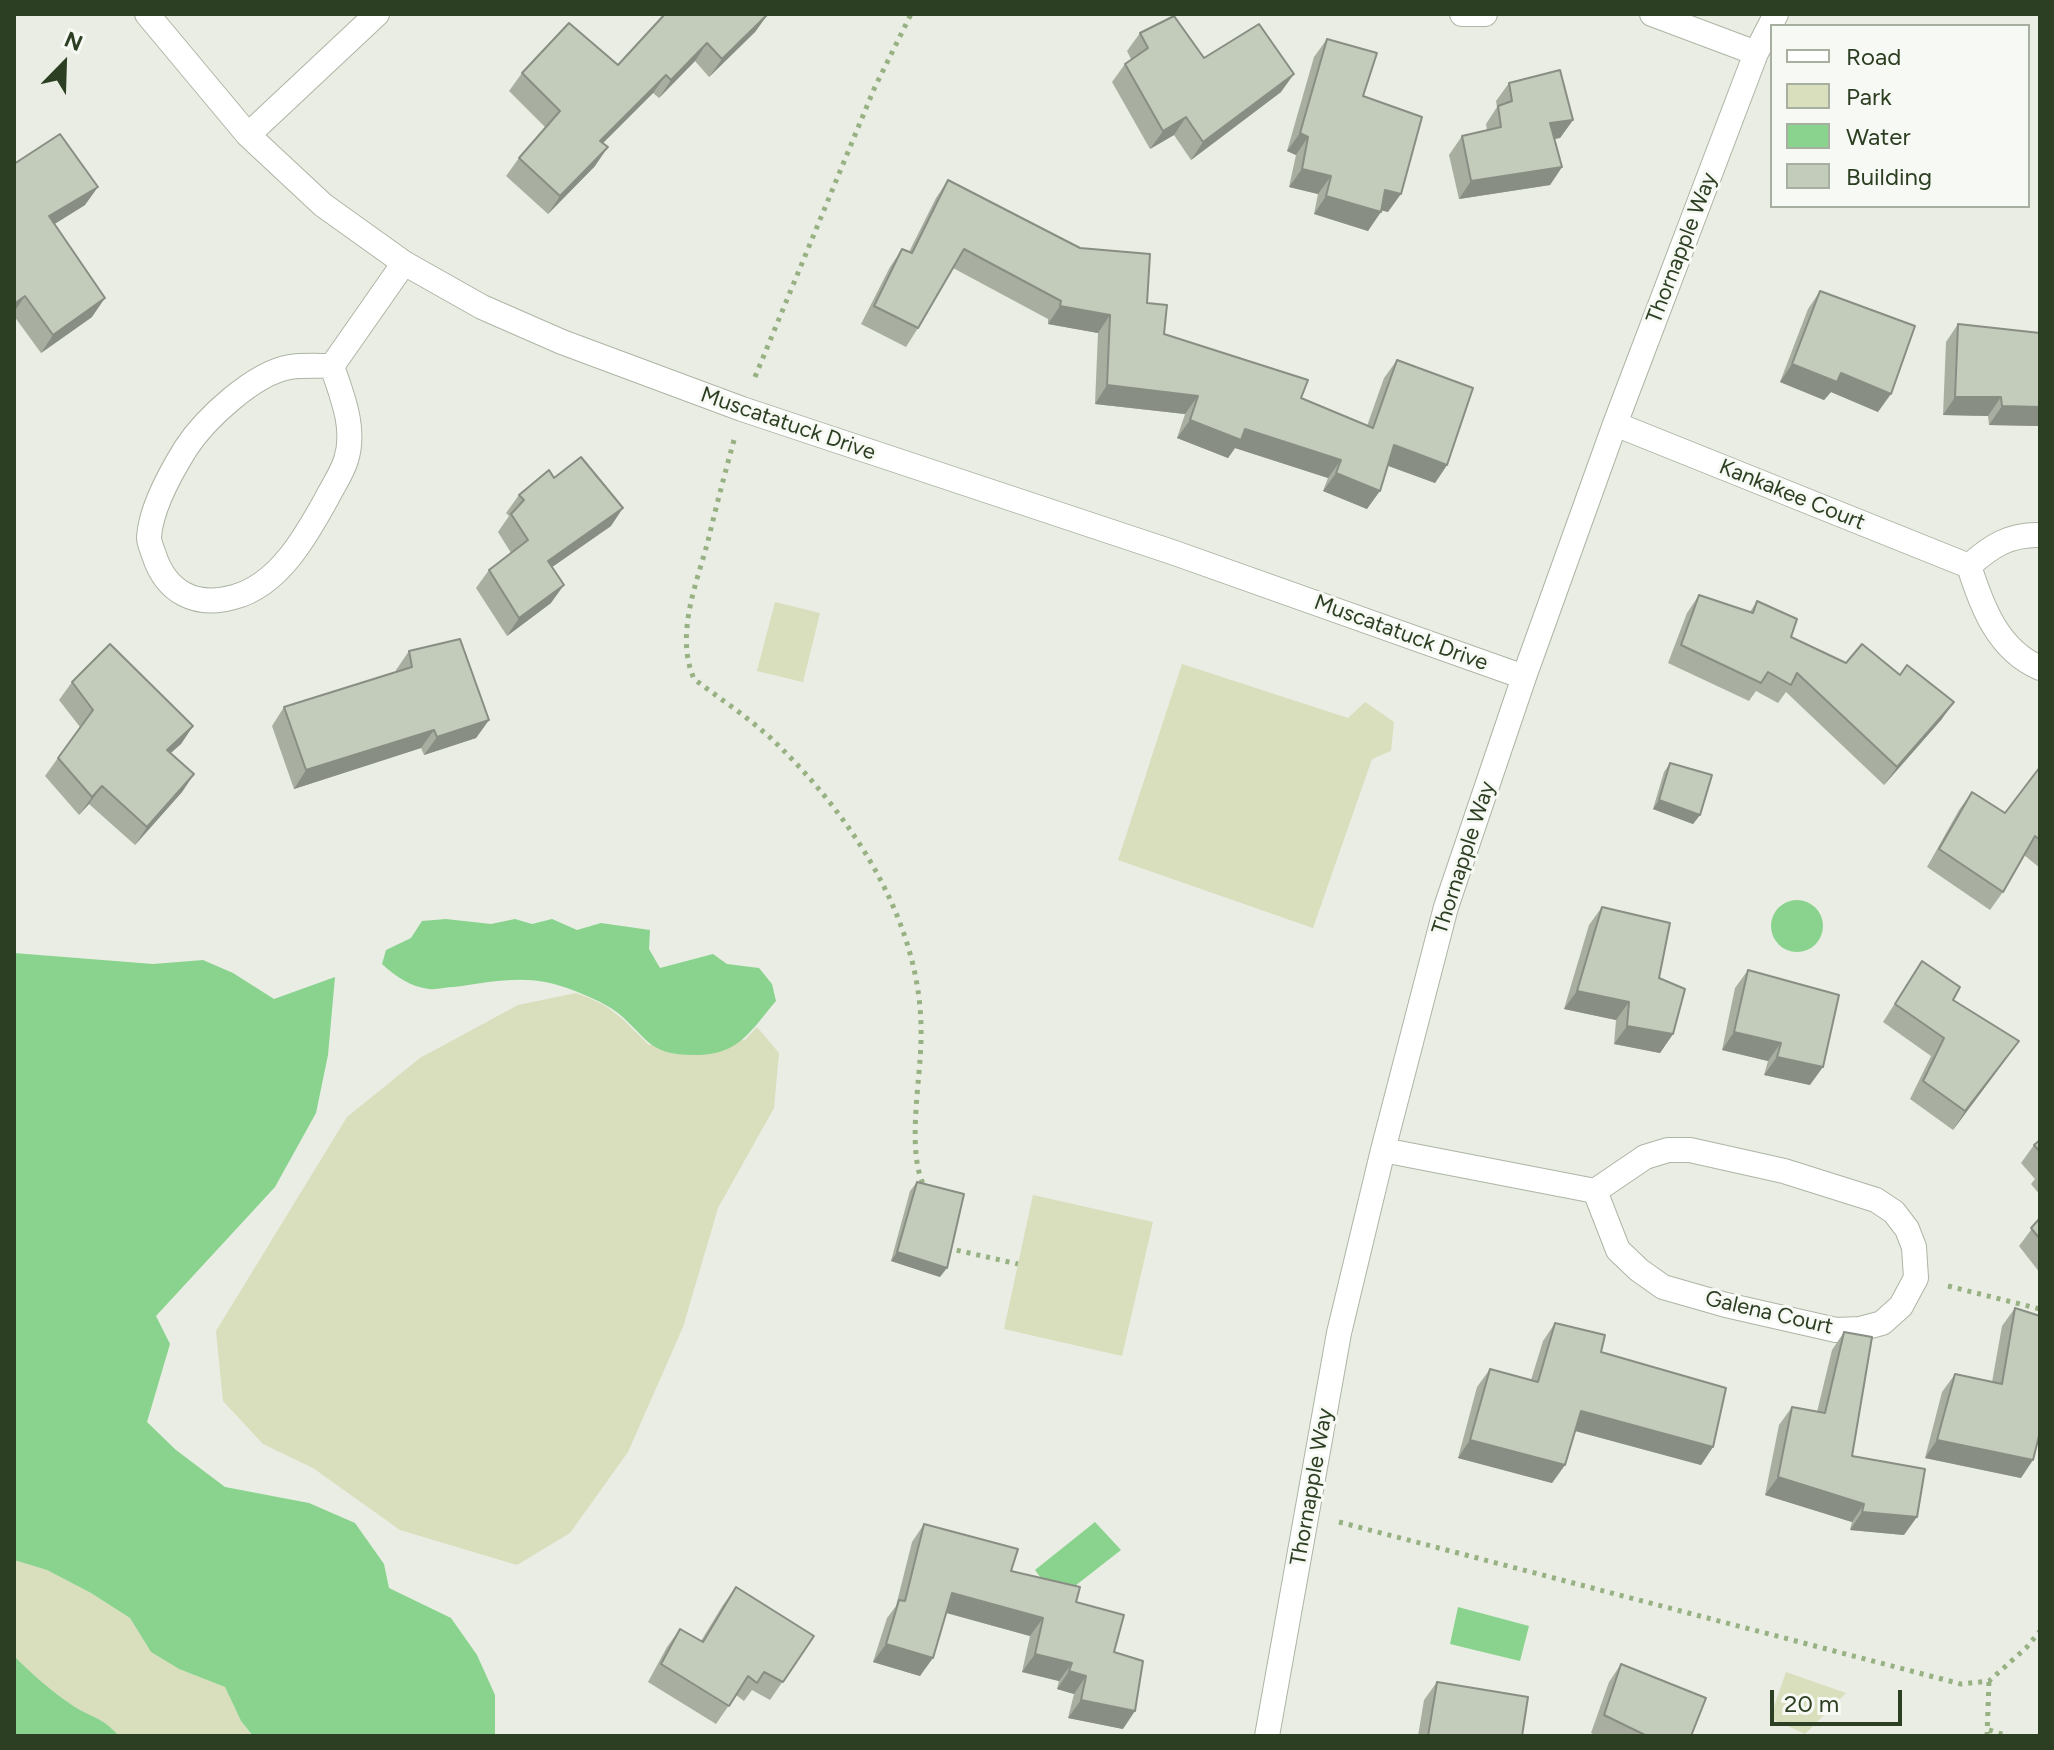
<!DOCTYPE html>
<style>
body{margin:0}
#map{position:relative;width:2054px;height:1750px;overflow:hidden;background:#e9ede3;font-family:Figtree,sans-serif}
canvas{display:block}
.frame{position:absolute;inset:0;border:16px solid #2d3f22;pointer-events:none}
.legend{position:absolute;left:1770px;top:24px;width:260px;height:184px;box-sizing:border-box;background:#f7f9f4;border:2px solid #a6afa0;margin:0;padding:10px 14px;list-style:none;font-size:24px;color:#2d3f22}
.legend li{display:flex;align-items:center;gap:16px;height:40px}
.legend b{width:40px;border:2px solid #a6afa0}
.north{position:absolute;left:24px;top:24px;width:80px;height:80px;-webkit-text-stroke:6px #f7f9f4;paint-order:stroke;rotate:23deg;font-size:22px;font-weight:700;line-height:32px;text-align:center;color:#2d3f22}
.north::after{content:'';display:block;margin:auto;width:28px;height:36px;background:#2d3f22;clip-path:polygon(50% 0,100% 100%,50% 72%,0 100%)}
.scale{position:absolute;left:1770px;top:1690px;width:132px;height:36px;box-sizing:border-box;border:4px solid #2d3f22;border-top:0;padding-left:10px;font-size:24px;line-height:28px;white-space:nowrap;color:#2d3f22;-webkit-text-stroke:6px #f7f9f4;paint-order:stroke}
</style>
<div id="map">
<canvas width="2054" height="1750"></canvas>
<div class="frame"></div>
<ul class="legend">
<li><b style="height:10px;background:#fff"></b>Road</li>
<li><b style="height:22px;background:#d9debc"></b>Park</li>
<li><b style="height:22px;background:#8ad38e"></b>Water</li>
<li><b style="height:22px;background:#c3cbbb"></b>Building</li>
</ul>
<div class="north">N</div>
<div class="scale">20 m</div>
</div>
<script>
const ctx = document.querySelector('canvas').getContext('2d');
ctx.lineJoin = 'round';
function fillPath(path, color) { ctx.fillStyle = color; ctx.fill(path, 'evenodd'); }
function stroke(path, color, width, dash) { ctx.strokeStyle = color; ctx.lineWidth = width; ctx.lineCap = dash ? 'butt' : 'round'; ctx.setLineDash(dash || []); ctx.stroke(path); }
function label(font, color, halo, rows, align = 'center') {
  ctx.font = font + ' Figtree,sans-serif'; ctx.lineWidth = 6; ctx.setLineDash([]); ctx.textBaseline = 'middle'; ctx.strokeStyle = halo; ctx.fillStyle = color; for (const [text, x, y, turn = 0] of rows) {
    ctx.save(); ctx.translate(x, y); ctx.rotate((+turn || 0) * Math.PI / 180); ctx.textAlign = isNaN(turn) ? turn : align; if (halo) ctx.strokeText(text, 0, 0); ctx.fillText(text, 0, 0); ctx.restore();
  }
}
fillPath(new Path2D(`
 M 775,602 L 820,613 L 803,682 L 757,671 Z
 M 1182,664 L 1348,718 L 1365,702 L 1394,722 L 1391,751 L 1372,759 L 1313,928 L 1118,860 Z
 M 576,993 C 614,1006 622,1019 649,1045 L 745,1040 L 757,1027 L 779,1053 L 774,1108 L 718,1208 L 683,1327 L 628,1452 L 570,1533 L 517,1565 L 400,1530 L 313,1468 L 263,1444 L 223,1401 L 216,1331 L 347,1117 L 420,1058 L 518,1005 Z
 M 1033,1195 L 1153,1222 L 1122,1356 L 1004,1329 Z
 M 14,1560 L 47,1570 L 91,1593 L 130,1618 L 151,1652 L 179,1669 L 225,1687 L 241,1721 L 253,1736 L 119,1736 C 100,1715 93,1719 72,1705 C 51,1691 32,1674 14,1656 Z
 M 1786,1672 L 1846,1693 L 1805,1734 L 1770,1718 Z`), '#d9debc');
fillPath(new Path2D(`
 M1771 926a26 26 0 1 1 52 0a26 26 0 1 1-52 0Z
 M 446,919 L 491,924 L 515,919 L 532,924 L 552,919 L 577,930 L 601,923 L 650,930 L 649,949 L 660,968 L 713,954 L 727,964 L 759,968 L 772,984 L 776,1001 C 751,1030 739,1056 694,1055 C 648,1055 648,1038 618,1013 C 603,1001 564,985 545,982 C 516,976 483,983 454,987 C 446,987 437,990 429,989 C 411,987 395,976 382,964 L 386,950 L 411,938 L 422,921 Z
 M 14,953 L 153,964 L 203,960 L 233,973 L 274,999 L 335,977 L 328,1055 L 316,1113 L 275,1187 L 156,1316 L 170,1344 L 147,1422 L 176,1450 L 225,1487 L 309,1503 L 355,1523 L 384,1564 L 389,1588 L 451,1618 L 477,1655 L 495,1695 L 495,1736 L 253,1736 L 241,1721 L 225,1687 L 179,1669 L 151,1652 L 130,1618 L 91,1593 L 47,1570 L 14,1560 Z
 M 1095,1522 L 1121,1550 L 1057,1600 L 1035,1570 Z
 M 1458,1607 L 1529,1626 L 1520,1661 L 1450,1644 Z
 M 14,1656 C 32,1674 51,1691 72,1705 C 93,1719 100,1715 119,1736 L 14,1736 Z`), '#8ad38e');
const minor = new Path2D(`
 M 147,14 L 248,135 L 323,205 L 404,263 L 482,307 L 562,342 L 742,409 L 1172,552 L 1524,677
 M 1462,14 L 1485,14
 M 1652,14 L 1756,53
 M 248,135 L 377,14
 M 332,366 C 342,396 356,428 346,460 C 342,473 333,486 327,498 C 306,536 279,585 234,597 C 195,608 166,592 154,555 C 152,549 149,543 149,537 C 151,508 171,472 186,448 C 205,419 254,373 290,367 C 303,365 318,366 332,366 L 404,263
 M 1615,424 L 1969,566
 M 1969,566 C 1982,607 1998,650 2040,668
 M 1969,566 C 1991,546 2010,534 2040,535
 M 1383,1150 L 1595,1191 L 1645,1157 L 1668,1150 L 1690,1150 L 1784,1171 L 1876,1200 L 1894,1212 L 1907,1229 L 1914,1247 L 1916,1278 L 1901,1306 L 1882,1323 L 1860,1329 L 1836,1330 L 1726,1305 L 1663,1287 L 1639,1270 L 1618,1250 L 1595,1191
 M 1267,1736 L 1339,1333 L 1383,1150 L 1446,907 L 1524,677 L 1615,424 L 1756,53 L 1776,14`);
stroke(minor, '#adb5a5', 26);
stroke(new Path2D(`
 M 755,377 L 874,89 L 911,14
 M 734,440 C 725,473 716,507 708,541 C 696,585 675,635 694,679 C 723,701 754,721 780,747 C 857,823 924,928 921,1039 C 921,1077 905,1157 926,1189
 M 947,1248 L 1018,1264
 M 1948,1286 L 2040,1309
 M 1339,1522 L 1961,1684 L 1989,1681 L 2026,1648 L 2040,1631
 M 1989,1730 L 2008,1736
 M 1987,1736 L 1989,1681`), '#97b183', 5, [4, 6]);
stroke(minor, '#fff', 24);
fillPath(new Path2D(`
 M 662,14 L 768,14 L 755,32 L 709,77 L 695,61 L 659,98 L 653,93 L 603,143 L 595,166 L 548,214 L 506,176 L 519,158 L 546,128 L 509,91 L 522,73 L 618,65 L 664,16 Z
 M 1140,33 L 1204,58 L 1281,92 L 1191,160 L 1174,135 L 1150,149 L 1112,82 L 1125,64 L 1131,59 L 1127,51 Z
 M 1327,39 L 1363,96 L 1388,212 L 1381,210 L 1368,231 L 1314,214 L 1318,194 L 1289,187 L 1296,155 L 1287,151 L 1314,57 Z
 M 1509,83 L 1573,120 L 1560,138 L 1555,139 L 1562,167 L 1550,185 L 1459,199 L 1449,155 L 1462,136 L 1487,130 L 1486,124 L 1497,107 L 1496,101 Z
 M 14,164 L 85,205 L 54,224 L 92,317 L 41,353 L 14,316 Z
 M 948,180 L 1147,303 L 1164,334 L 1301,398 L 1367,426 L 1384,378 L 1397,360 L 1447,465 L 1435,483 L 1388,466 L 1367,509 L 1323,491 L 1328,478 L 1235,448 L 1228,458 L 1177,438 L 1185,414 L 1095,404 L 1098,333 L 1048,324 L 1048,319 L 953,268 L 918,328 L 906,347 L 861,324 L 890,267 L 902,249 L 909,252 L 936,198 Z
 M 1820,291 L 1878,412 L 1831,392 L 1824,400 L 1780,382 L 1808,309 Z
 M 1958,324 L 2040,426 L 1989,425 L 1988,416 L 1943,415 L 1946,342 Z
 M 554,478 L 611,526 L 552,567 L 551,603 L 507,636 L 476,588 L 489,570 L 511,553 L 498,532 L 509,516 L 506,513 L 519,495 Z
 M 1699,595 L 1750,612 L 1757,601 L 1791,637 L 1846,663 L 1900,675 L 1954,702 L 1941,720 L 1884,785 L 1786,692 L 1778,703 L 1756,691 L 1749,701 L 1668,663 L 1687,613 Z
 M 409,651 L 489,720 L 476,738 L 424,755 L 421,748 L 294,789 L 272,726 L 284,707 L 396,672 L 396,670 Z
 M 72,682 L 193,726 L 181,744 L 170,753 L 194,774 L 182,792 L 135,845 L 89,804 L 79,815 L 45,776 L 80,727 L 59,700 Z
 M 1670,763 L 1700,815 L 1693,824 L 1653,809 L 1664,772 Z
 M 2040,767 L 2040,868 L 2024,855 L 2003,892 L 1990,910 L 1927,867 L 1959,810 L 1972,792 L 2005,813 Z
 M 1602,907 L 1659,978 L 1673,1034 L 1660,1053 L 1614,1044 L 1616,1020 L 1564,1009 L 1589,925 Z
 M 1922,961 L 1953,1000 L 2006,1059 L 1953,1130 L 1910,1099 L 1931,1056 L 1883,1022 Z
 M 1748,970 L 1810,1085 L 1764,1075 L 1768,1061 L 1722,1050 L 1735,988 Z
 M 2040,1140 L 2040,1195 L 2031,1184 L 2035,1179 L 2021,1163 L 2034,1145 Z
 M 917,1182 L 940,1277 L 891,1261 L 910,1191 Z
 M 2040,1218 L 2040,1273 L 2019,1246 Z
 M 2015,1308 L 2021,1478 L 1925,1458 L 1942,1392 L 1955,1374 L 1992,1382 L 2002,1326 Z
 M 1555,1323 L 1601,1352 L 1713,1447 L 1701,1465 L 1575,1431 L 1565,1465 L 1552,1483 L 1458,1458 L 1477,1387 L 1490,1369 L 1531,1380 L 1543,1341 Z
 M 1844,1332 L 1852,1456 L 1904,1535 L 1850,1530 L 1852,1522 L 1765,1495 L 1779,1425 L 1792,1407 L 1817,1412 L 1832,1350 Z
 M 924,1524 L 1011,1571 L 1076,1602 L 1114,1652 L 1123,1729 L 1068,1718 L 1074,1694 L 1057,1689 L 1059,1681 L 1022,1672 L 1030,1636 L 946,1613 L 920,1676 L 873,1662 L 887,1618 L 896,1606 L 912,1542 Z
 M 736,1587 L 814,1636 L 770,1700 L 752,1690 L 744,1701 L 736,1695 L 716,1724 L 648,1682 L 667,1647 L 680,1629 L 701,1641 L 723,1605 Z
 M 1621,1664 L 1690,1736 L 1691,1736 L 1597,1736 L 1591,1733 L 1609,1682 Z
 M 1437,1682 L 1522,1736 L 1418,1736 L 1424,1700 Z`), '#a8afa1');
fillPath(new Path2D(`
 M 768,14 L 755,32 L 709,77 L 722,59 Z
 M 707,43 L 695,61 L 659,98 L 671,80 Z
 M 1294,74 L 1281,92 L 1191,160 L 1203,142 Z
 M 666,75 L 653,93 L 587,159 L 600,141 Z
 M 1186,117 L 1174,135 L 1150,149 L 1163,131 Z
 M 1573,120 L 1560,138 L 1538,141 L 1550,123 Z
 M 1300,133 L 1308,137 L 1296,155 L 1287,151 Z
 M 608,147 L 595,166 L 548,214 L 560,196 Z
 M 1562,167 L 1550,185 L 1459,199 L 1471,181 Z
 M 1302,169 L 1331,176 L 1318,194 L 1289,187 Z
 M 98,187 L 85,205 L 37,235 L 49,216 Z
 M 1385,190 L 1401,194 L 1388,212 L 1372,208 Z
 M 1326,196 L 1381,212 L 1368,231 L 1314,214 Z
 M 25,296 L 14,312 L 14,304 Z
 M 105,298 L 92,317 L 41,353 L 53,335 Z
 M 1060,306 L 1110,315 L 1098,333 L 1048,324 Z
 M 1792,364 L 1841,373 L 1891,394 L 1878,412 L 1831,392 L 1824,400 L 1780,382 Z
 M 1107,385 L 1198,396 L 1185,414 L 1095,404 Z
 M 1955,397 L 2001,397 L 1988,416 L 1943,415 Z
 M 2002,406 L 2040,407 L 2040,426 L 1989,425 Z
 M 1190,420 L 1245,429 L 1341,460 L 1328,478 L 1235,448 L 1228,458 L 1177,438 Z
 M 1394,445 L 1447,465 L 1435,483 L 1381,463 Z
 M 1336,473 L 1380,491 L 1367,509 L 1323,491 Z
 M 623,508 L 611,526 L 535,579 L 548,561 Z
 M 564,585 L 551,603 L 507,636 L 519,618 Z
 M 1954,702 L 1941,720 L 1884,785 L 1897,767 Z
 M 489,720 L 476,738 L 424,755 L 437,737 Z
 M 193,726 L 181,744 L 154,768 L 167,750 Z
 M 434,730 L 421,748 L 294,789 L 306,770 Z
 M 194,774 L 182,792 L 135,845 L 147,827 Z
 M 102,786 L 89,804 L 79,815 L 92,797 Z
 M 1659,800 L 1700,815 L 1693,824 L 1653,809 Z
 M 1577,991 L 1629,1002 L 1616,1020 L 1564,1009 Z
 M 1627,1026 L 1673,1034 L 1660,1053 L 1614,1044 Z
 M 1734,1032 L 1781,1043 L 1768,1061 L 1722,1050 Z
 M 2019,1041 L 2006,1059 L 1953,1130 L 1965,1111 Z
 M 1777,1057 L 1823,1067 L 1810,1085 L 1764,1075 Z
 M 897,1252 L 947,1268 L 940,1277 L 891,1261 Z
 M 1581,1411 L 1713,1447 L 1701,1465 L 1568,1429 Z
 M 1470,1440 L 1565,1465 L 1552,1483 L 1458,1458 Z
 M 1937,1440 L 2033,1460 L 2021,1478 L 1925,1458 Z
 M 1778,1477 L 1864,1504 L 1852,1522 L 1765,1495 Z
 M 1862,1512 L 1917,1517 L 1904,1535 L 1850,1530 Z
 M 952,1593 L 1043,1618 L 1030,1636 L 940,1611 Z
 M 886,1644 L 933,1658 L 920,1676 L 873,1662 Z
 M 1035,1654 L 1072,1663 L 1059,1681 L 1022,1672 Z
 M 1069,1671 L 1086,1676 L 1074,1694 L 1057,1689 Z
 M 1081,1700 L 1135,1711 L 1123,1729 L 1068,1718 Z`), '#888e83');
const building = new Path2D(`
 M 665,14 L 768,14 L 722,59 L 707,43 L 671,80 L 666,75 L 600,141 L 608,147 L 560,196 L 519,158 L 560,111 L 522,73 L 569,23 L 618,65 Z
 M 1174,16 L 1204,58 L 1259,24 L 1294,74 L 1203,142 L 1186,117 L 1163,131 L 1125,64 L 1148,48 L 1140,33 Z
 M 1327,39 L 1377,53 L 1363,96 L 1422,117 L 1401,194 L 1385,190 L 1381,212 L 1326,196 L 1331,176 L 1302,169 L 1308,137 L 1300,133 Z
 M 1560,70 L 1573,120 L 1550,123 L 1562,167 L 1471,181 L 1462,136 L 1501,127 L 1498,106 L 1512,101 L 1509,83 Z
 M 60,134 L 98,187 L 49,216 L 105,298 L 53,335 L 25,296 L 14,304 L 14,164 Z
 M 948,180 L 1080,248 L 1150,254 L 1147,303 L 1167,305 L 1164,334 L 1308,380 L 1301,398 L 1373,428 L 1397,360 L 1473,388 L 1447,465 L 1394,445 L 1380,491 L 1336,473 L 1341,460 L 1245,429 L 1241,440 L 1190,420 L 1198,396 L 1107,385 L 1110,315 L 1060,306 L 1061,301 L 964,249 L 918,328 L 874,306 L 902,249 L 912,253 Z
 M 1820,291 L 1915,326 L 1891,394 L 1841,373 L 1837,382 L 1792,364 Z
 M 1958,324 L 2040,333 L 2040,407 L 2002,406 L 2001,397 L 1955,397 Z
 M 581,457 L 623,508 L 548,561 L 564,585 L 519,618 L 489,570 L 528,540 L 511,514 L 524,500 L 519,495 L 549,470 L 554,478 Z
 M 1699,595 L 1753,613 L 1757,601 L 1797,619 L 1791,637 L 1846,663 L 1862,644 L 1900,675 L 1907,665 L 1954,702 L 1897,767 L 1797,673 L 1791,685 L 1768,672 L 1761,683 L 1681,645 Z
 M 460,639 L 489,720 L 437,737 L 434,730 L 306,770 L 284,707 L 412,667 L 409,651 Z
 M 110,644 L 193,726 L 167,750 L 194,774 L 147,827 L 102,786 L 92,797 L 58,758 L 93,710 L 72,682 Z
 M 1670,763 L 1712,775 L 1700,815 L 1659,800 Z
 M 2040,767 L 2040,840 L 2035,836 L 2003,892 L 1939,849 L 1972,792 L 2005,813 Z
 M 1602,907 L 1670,923 L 1659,978 L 1685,989 L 1673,1034 L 1627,1026 L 1629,1002 L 1577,991 Z
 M 1922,961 L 1960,987 L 1953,1000 L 2019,1041 L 1965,1111 L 1923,1081 L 1944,1038 L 1895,1004 Z
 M 1748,970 L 1839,995 L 1823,1067 L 1777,1057 L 1781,1043 L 1734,1032 Z
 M 2040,1140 L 2040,1152 L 2034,1145 Z
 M 917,1182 L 964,1194 L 947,1268 L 897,1252 Z
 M 2040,1218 L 2040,1239 L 2031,1228 Z
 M 2015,1308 L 2040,1316 L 2040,1432 L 2033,1460 L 1937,1440 L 1955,1374 L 2002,1384 Z
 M 1555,1323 L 1605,1335 L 1601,1352 L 1726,1388 L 1713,1447 L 1581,1411 L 1565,1465 L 1470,1440 L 1490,1369 L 1538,1382 Z
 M 1844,1332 L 1872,1337 L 1852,1456 L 1925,1469 L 1917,1517 L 1862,1512 L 1864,1504 L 1778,1477 L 1792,1407 L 1825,1413 Z
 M 924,1524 L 1018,1549 L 1011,1571 L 1080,1587 L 1076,1602 L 1124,1615 L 1114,1652 L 1143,1661 L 1135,1711 L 1081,1700 L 1086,1676 L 1069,1671 L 1072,1663 L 1035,1654 L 1043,1618 L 952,1593 L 933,1658 L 886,1644 L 899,1600 L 905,1601 Z
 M 736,1587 L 814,1636 L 783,1682 L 764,1672 L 757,1683 L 748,1676 L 729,1706 L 661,1664 L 680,1629 L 703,1642 Z
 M 1621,1664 L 1706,1698 L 1691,1736 L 1647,1736 L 1604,1715 Z
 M 1437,1682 L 1528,1697 L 1522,1736 L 1428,1736 Z`);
fillPath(building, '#c3cbbb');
stroke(building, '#888e83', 2);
label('22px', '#2d3f22', '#f7f9f4', [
 ["Thornapple Way",1682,248,-69],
 ["Muscatatuck Drive",788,424,19],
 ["Kankakee Court",1792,495,22],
 ["Muscatatuck Drive",1401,633,20],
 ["Thornapple Way",1464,858,-72],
 ["Galena Court",1769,1313,13],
 ["Thornapple Way",1312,1487,-80]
]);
</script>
